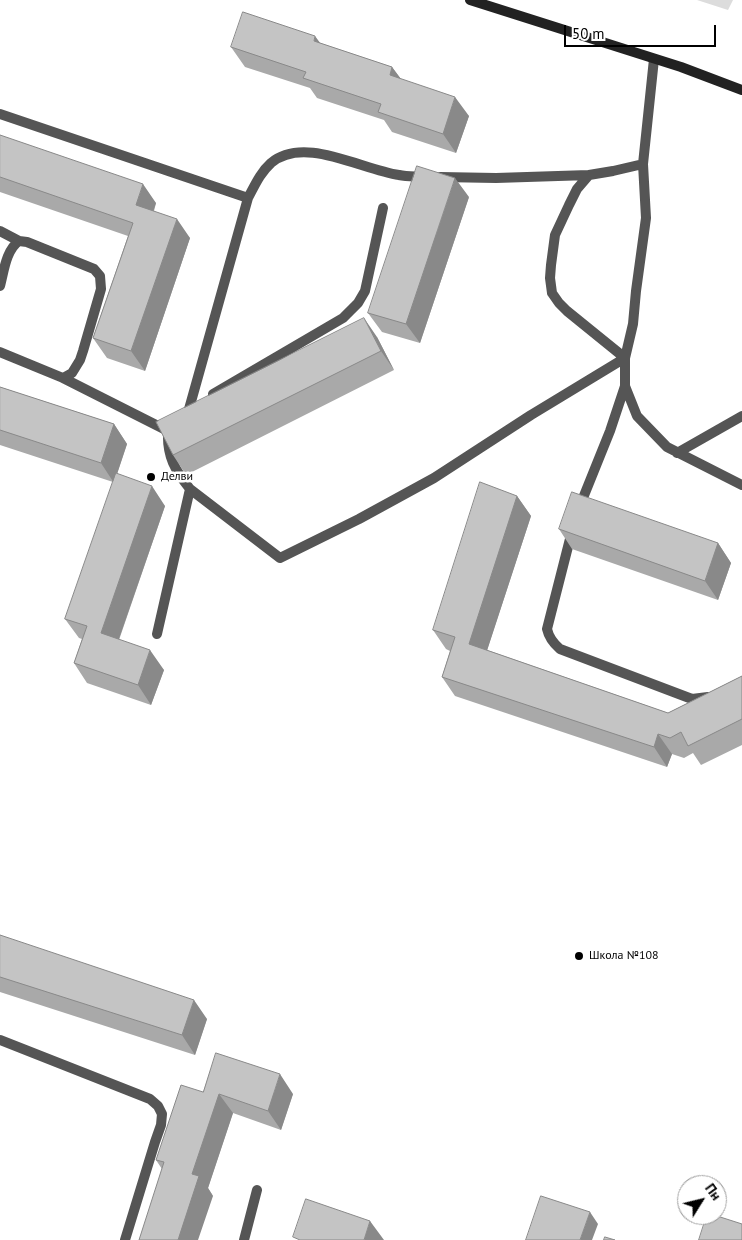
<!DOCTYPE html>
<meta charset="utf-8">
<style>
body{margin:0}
#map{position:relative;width:742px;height:1240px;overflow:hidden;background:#fff;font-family:"PT Sans",sans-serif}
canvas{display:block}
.north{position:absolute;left:677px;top:1175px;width:50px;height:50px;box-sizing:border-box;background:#fff;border:1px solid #999;border-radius:50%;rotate:54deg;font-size:14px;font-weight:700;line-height:20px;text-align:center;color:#000}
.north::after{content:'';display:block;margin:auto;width:18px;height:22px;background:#000;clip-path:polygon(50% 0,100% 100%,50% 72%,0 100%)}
.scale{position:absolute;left:564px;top:25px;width:152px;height:22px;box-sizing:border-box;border:2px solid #000;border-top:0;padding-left:6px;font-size:15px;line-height:18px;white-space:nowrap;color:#000;-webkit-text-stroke:4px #fff;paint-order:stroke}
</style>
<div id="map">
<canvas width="742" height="1240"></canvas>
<div class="north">Пн</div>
<div class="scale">50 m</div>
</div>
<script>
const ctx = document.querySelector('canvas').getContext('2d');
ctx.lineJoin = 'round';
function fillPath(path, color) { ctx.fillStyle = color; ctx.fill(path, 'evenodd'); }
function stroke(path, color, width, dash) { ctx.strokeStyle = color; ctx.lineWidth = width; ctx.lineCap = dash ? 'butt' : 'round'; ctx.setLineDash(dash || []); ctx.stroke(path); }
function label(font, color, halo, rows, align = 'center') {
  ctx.font = font + ' "PT Sans",sans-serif'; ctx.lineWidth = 5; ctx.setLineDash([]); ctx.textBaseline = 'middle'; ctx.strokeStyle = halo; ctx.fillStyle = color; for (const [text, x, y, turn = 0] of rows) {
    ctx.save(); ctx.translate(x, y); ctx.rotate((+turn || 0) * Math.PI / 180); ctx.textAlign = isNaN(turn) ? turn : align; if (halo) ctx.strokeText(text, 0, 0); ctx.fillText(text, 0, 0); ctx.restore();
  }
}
fillPath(new Path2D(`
 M 697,0 L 733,0 L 728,10 Z`), '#dcdcdc');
stroke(new Path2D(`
 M 0,114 L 248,198
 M 440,177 L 496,178 L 589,175
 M 0,231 L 19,241 L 27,242 L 94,269 L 100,276 L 101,289 L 83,351 L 80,360 L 72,373 L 63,378 L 168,431 L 169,429
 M 0,286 C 4,271 6,250 19,241
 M 0,352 L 63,378
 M 625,386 L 637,416 L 667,447 L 742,485
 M 213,394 L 343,318 L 358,303 L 365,291 L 383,208
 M 189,409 L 248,198 C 255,185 260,173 271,163 C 304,135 362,170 399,175 C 408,177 417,176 426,177
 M 677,453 L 742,416
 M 190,489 L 280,558 L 359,519 L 434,478 L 531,415 L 625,358 L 567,311 L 559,303 L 552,293 L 550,278 L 551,265 L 555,235 L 569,205 L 577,189 L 589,175 L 613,171 L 643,164
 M 579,508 L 610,431 L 625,386 L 625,358 L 633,324 L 636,291 L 646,218 L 643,164 L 654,59
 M 572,531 L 547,629 C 549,638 553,643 560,649 L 692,699 L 708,697
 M 157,634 L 190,489 C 175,470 167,457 168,432
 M 0,1040 L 150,1099 L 158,1106 L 162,1114 L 161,1125 L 155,1142 L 125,1240
 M 244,1240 L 257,1190`), '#555', 10);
stroke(new Path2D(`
 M 470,0 L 681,67 L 742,90`), '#222', 10);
fillPath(new Path2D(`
 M 320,43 L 392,67 L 401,79 L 469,116 L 456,153 L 392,132 L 384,120 L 317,98 L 310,88 L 245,67 L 231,47 Z
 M 0,135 L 156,203 L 154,211 L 190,238 L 145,371 L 107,358 L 93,338 L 128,236 L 0,192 Z
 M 469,197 L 420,343 L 382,332 L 368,313 Z
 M 377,337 L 394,370 L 186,475 L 173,455 Z
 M 0,387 L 114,424 L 127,444 L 117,474 L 165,506 L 119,640 L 164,670 L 151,705 L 87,683 L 74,663 L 82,639 L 79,638 L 65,619 L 113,482 L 0,445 Z
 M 517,496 L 531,516 L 487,650 L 668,713 L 742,676 L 742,745 L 701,765 L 693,753 L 684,758 L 672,754 L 667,767 L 455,696 L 442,677 L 450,651 L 446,649 L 433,630 Z
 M 559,529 L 718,543 L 731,563 L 718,600 L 572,549 Z
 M 0,935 L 207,1019 L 195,1055 L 0,992 Z
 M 203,1092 L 293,1094 L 281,1130 L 233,1113 L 208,1188 L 213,1196 L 162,1169 L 156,1160 Z`), '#a9a9a9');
fillPath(new Path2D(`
 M 315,36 L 329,55 L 314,41 Z
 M 392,67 L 406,86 L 390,75 Z
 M 455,97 L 469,116 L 456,153 L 443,134 Z
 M 455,178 L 469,197 L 420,343 L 406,324 Z
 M 143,184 L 156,203 L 149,224 L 136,205 Z
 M 177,219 L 190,238 L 145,371 L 131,351 Z
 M 364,318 L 377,337 L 394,370 L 381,351 Z
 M 114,424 L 127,444 L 114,483 L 101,463 Z
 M 152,486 L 165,506 L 114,653 L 101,633 Z
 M 517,496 L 531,516 L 483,663 L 469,644 Z
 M 718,543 L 731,563 L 718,600 L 705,581 Z
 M 150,650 L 164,670 L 151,705 L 138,685 Z
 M 658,734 L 672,754 L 667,767 L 654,747 Z
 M 194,1000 L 207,1019 L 195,1055 L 182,1035 Z
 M 280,1074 L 293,1094 L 281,1130 L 268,1111 Z
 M 219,1094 L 233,1113 L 208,1188 L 213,1196 L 198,1240 L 178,1240 L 192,1174 Z
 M 590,1212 L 598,1224 L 592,1240 L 580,1240 Z
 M 370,1221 L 384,1240 L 364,1240 Z`), '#898989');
const building = new Path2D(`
 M 243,12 L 315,36 L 314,41 L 392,67 L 390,75 L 455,97 L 443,134 L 378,112 L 381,104 L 303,78 L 306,72 L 231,47 Z
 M 0,135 L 143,184 L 136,205 L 177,219 L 131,351 L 93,338 L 133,223 L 0,177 Z
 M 417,166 L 455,178 L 406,324 L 368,313 Z
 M 364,318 L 381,351 L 173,455 L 156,422 Z
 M 0,387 L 114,424 L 101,463 L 0,430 Z
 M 116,473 L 152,486 L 101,633 L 150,650 L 138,685 L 74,663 L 87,626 L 65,619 Z
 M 480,482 L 517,496 L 469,644 L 668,713 L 742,676 L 742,719 L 688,746 L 681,732 L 670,738 L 658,734 L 654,747 L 442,677 L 455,637 L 433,630 Z
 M 572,492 L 718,543 L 705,581 L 559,529 Z
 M 0,935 L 194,1000 L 182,1035 L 0,977 Z
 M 216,1053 L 280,1074 L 268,1111 L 219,1094 L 192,1174 L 199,1176 L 178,1240 L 139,1240 L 164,1162 L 156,1160 L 181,1085 L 203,1092 Z
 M 541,1196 L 590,1212 L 580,1240 L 526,1240 Z
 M 306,1199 L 370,1221 L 364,1240 L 300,1240 L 293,1237 Z
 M 707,1215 L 714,1215 L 742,1224 L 742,1240 L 699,1240 Z
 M 605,1237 L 615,1240 L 604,1240 Z`);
fillPath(building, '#c4c4c4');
stroke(building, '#898989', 1);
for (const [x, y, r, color] of [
 [151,477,5,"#000"],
 [579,956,5,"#000"]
]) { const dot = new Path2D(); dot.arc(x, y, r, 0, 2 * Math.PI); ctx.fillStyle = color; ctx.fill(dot); stroke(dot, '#fff', 2); }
label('12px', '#000', '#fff', [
 ["Делви",161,477],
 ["Школа №108",589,956]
], 'left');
</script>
